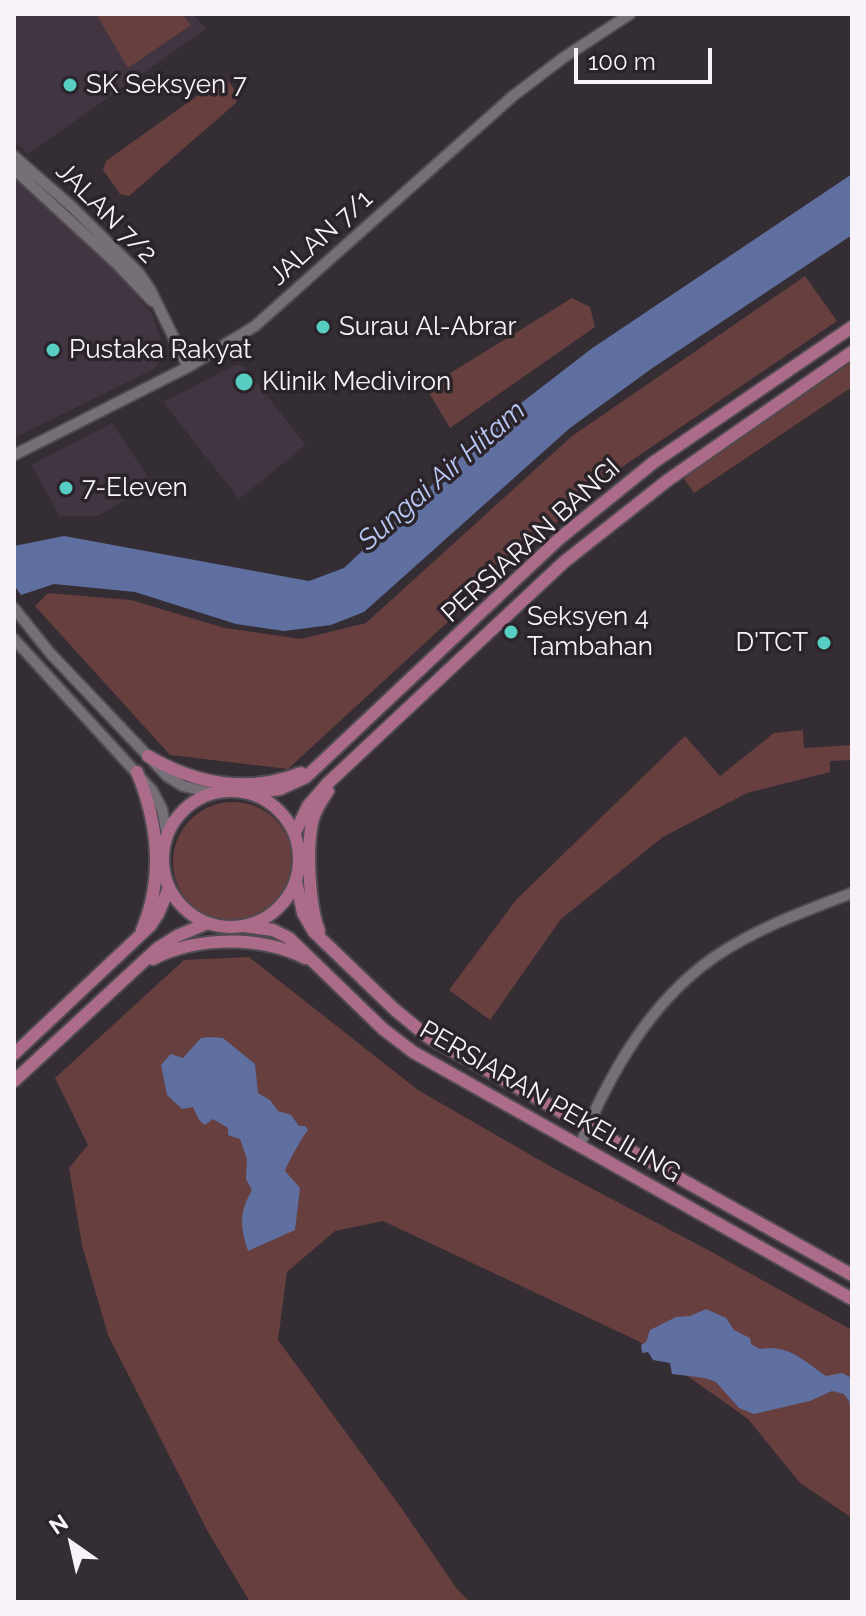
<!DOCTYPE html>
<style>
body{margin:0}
#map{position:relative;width:866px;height:1616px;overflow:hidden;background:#342d34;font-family:Raleway,sans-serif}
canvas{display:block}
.frame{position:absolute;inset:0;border:16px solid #f8f3f8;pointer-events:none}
.north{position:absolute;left:32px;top:1504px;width:80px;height:80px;-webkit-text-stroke:6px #2a242a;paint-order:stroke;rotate:326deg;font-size:22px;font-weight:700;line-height:32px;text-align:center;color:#f8f3f8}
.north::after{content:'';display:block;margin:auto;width:28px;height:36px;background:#f8f3f8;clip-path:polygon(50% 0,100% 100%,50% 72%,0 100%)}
.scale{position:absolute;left:574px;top:48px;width:138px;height:36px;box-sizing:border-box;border:4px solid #f8f3f8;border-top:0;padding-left:10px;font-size:24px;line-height:28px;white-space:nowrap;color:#f8f3f8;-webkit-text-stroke:6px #2a242a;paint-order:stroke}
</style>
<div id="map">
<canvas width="866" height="1616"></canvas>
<div class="frame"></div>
<div class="north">N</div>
<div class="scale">100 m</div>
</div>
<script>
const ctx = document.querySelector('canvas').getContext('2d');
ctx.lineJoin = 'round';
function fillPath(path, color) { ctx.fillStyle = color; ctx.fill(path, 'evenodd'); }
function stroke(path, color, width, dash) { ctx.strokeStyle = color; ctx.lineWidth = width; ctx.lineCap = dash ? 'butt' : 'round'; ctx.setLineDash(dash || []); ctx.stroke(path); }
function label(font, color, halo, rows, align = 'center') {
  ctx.font = font + ' Raleway,sans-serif'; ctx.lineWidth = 7; ctx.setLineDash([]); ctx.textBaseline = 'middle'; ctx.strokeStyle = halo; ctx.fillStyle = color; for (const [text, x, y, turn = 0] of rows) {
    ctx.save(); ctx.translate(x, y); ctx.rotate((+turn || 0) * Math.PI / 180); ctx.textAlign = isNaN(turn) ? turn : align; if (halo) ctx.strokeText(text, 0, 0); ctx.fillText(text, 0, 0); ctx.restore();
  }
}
fillPath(new Path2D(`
 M 14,14 L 193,14 L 206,29 L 28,154 L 14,141 Z
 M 14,175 L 114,267 L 153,315 L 165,352 L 154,369 L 14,438 Z
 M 237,364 L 243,366 L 306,445 L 239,499 L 163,402 Z
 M 112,423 L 152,483 L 99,516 L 60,516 L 31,465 Z`), '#403540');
fillPath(new Path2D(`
 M 96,14 L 182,14 L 191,25 L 128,68 Z
 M 225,76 L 238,95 L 236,103 L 129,196 L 120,194 L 103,170 L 106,161 Z
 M 805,276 L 837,321 L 600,482 L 288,769 L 170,755 L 35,606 L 48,593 L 131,600 L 225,628 L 301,639 L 366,623 L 572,436 Z
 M 572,298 L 590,307 L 595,327 L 450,428 L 426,388 Z
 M 852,362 L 852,387 L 694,493 L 684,479 L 704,461 Z
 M 803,730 L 804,748 L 852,745 L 852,760 L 830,761 L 830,772 L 747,793 L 663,837 L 561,919 L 490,1020 L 449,990 L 516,900 L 685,736 L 720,776 L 774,733 Z
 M173 862a60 60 0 1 1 120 0a60 60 0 1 1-120 0Z
 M 249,957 L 418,1090 L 555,1169 L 710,1251 L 852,1330 L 852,1518 L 800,1483 L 748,1419 L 638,1341 L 383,1221 L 335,1231 L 287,1272 L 278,1340 L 400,1506 L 457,1589 L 470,1602 L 250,1602 L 208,1532 L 108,1335 L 82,1245 L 69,1168 L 88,1145 L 55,1078 L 184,960 Z`), '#663f3e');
fillPath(new Path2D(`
 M 852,174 L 852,235 L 651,369 L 570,428 L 364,612 L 331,625 L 284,631 L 236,624 L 135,592 L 54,584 L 21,595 L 14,585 L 14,546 L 64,536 L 309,581 L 344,568 L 507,414 L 591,349 Z
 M 210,1037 L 223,1038 L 255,1064 L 258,1093 L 270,1100 L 278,1111 L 291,1115 L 299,1126 L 305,1126 L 308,1130 C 304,1134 286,1166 285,1171 L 300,1188 L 295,1230 L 248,1251 C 240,1227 239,1212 252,1190 L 246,1179 L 247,1159 L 240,1139 L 228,1135 L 228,1128 L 213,1119 L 205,1125 L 199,1120 L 193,1107 L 182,1109 L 167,1095 L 161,1065 L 171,1054 L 183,1058 L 201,1038 Z
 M 706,1309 L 726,1318 L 734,1330 L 750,1338 L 751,1344 L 760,1349 C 788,1344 804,1361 826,1376 L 842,1373 L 852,1378 L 852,1420 L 849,1401 L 844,1394 L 832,1391 L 810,1401 L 754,1414 L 739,1408 L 716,1382 L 705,1378 L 672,1374 L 670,1363 L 653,1360 L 648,1352 L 642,1353 L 641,1345 L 646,1342 L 650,1330 L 676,1317 L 690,1316 Z`), '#5f6f9f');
const minor = new Path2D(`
 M 14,156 L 71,206 L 138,272 L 150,289 L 188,367
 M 14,169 L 117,264 L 152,301
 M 14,455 L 188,367 L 255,326 L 513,96 L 563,58 L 630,14
 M 14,608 L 50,653 L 167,776 L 183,786 L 212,793
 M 14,639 L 152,790 L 162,809 L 167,834
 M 580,1145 C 609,1075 649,1003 713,958 C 755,929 804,911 852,893`);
const major = new Path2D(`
 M 148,756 C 195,784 248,794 301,773
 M 137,772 C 158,823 164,878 142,930
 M163 859a68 68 0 1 1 136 0a68 68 0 1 1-136 0Z
 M 249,793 L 280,789 L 306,777 L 560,538 L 654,462 L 852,327
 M 295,833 L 308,806 L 327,784 L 564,562 L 668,480 L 852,352
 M 296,881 L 303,913 L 314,932 L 394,1009 L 428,1037 L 852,1275
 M 244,926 L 273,930 L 289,938 L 383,1029 L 413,1052 L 852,1299
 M 319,931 C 309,905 306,846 313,819 C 316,808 322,800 328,791
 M 153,959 C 197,936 261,936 305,958
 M 14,1054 L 150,926 L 158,914 L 169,888
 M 14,1081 L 158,948 L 177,936 L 208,923`);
stroke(minor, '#504b50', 14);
stroke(major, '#504b50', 16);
stroke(minor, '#776f77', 10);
stroke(major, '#ab6b89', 12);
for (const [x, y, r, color] of [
 [70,85,8,"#57cec1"],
 [323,327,8,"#57cec1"],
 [53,350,8,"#57cec1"],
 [244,382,10,"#57cec1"],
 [66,488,8,"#57cec1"],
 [511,632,8,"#57cec1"],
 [824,643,8,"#57cec1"]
]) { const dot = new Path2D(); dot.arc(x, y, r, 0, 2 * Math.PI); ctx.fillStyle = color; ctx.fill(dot); stroke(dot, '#2a242a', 3); }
label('26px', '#f8f3f8', '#2a242a', [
 ["SK Seksyen 7",86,85],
 ["Surau Al-Abrar",339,327],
 ["Pustaka Rakyat",69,350],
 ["Klinik Mediviron",262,382],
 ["7-Eleven",82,488],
 ["Seksyen 4",527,617],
 ["Tambahan",527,647],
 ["D'TCT",808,643,"right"]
], 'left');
label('26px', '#f8f3f8', '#2a242a', [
 ["JALAN 7/2",106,213,45],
 ["JALAN 7/1",321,238,-42],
 ["PERSIARAN BANGI",531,541,-42],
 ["PERSIARAN PEKELILING",550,1102,30]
]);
label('italic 28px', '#b9c8f4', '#2a242a', [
 ["Sungai Air Hitam",442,476,-41]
]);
</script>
